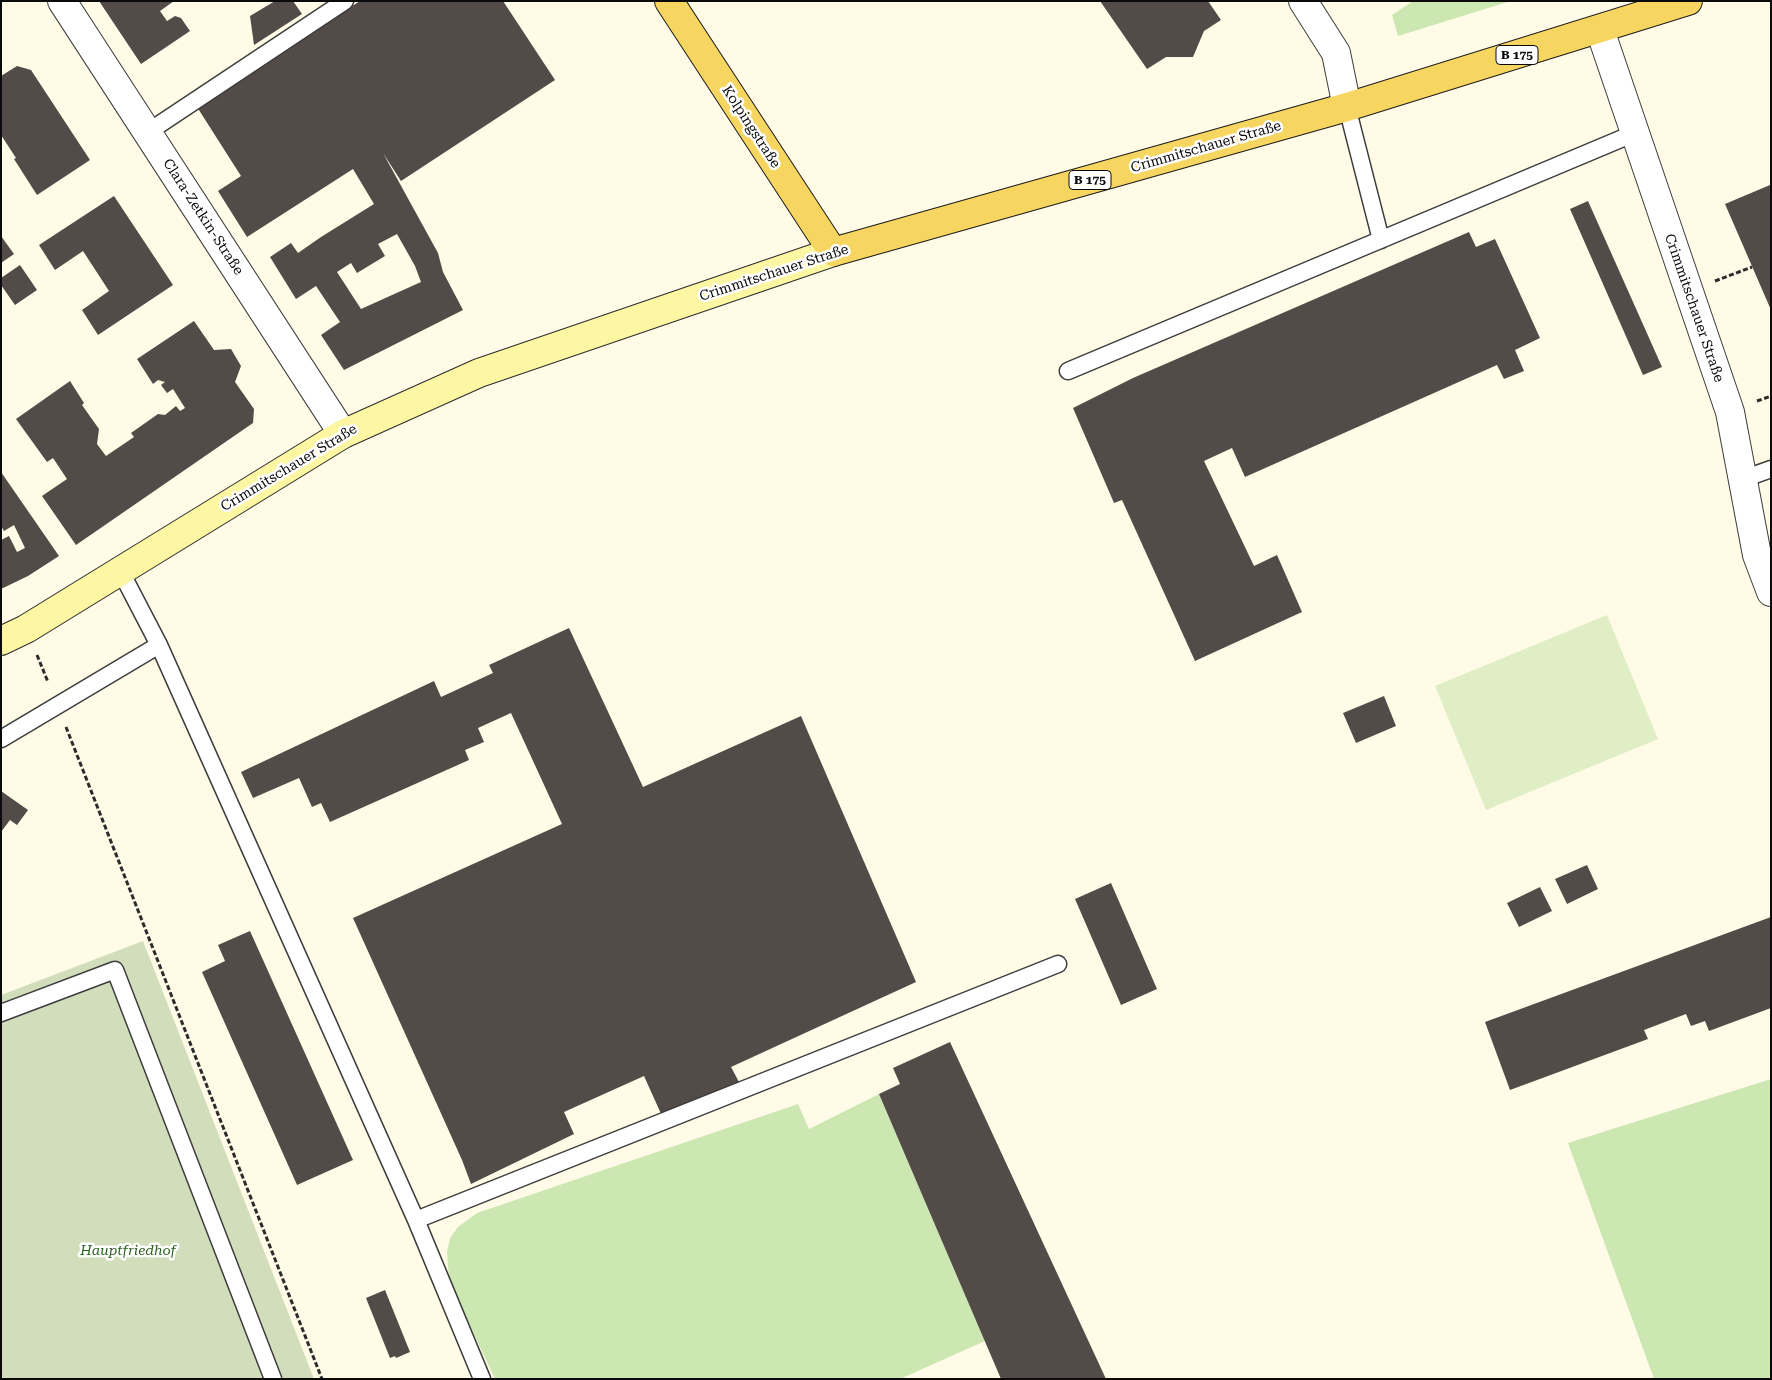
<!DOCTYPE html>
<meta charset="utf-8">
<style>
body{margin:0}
#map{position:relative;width:1772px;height:1380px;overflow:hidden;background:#fffbe7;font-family:"Roboto Serif",serif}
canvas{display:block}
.frame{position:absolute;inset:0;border:2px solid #0a0a0a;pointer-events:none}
</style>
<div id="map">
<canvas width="1772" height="1380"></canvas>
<div class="frame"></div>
</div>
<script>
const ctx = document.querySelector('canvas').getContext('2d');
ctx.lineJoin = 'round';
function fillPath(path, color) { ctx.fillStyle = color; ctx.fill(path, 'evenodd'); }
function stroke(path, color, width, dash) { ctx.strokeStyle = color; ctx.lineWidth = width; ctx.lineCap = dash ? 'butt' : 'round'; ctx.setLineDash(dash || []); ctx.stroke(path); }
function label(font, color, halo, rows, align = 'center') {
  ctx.font = font + ' "Roboto Serif",serif'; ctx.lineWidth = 5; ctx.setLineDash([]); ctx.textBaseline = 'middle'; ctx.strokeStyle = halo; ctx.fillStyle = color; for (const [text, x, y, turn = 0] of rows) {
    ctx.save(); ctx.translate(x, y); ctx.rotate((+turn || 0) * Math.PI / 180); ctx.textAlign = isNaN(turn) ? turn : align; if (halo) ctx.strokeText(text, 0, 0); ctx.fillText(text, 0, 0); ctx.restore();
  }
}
fillPath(new Path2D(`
 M 1413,1 L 1511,1 L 1398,36 L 1392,15 Z
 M 1771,1079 L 1771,1379 L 1654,1379 L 1568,1143 Z
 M 879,1094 L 985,1341 L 900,1379 L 495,1379 L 450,1283 L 448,1268 L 447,1252 L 450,1238 L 458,1227 L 477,1213 L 798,1104 L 809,1129 Z`), '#cde7b3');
fillPath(new Path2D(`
 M 143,941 L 314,1379 L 1,1379 L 1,995 Z`), '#d2debb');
fillPath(new Path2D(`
 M 1607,615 L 1658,739 L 1486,810 L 1435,686 Z`), '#dfeec5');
fillPath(new Path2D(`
 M 99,1 L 174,1 L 160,11 L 167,21 L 175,16 L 181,18 L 190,31 L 141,64 Z
 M 275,1 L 293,1 L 302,14 L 254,45 L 250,16 Z
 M 360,1 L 503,1 L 555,80 L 401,181 L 383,153 L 438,253 L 443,272 L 463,310 L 344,370 L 321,335 L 340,322 L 316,286 L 296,299 L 270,257 L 291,243 L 298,253 L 321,237 L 374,204 L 353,169 L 247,237 L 218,191 L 241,176 L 197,107 ZM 397,234 L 415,266 L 421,282 L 361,309 L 337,272 L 351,263 L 357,273 L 385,256 L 378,244 Z
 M 1100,1 L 1208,1 L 1221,20 L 1204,31 L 1193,57 L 1166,57 L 1147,69 Z
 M 17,66 L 31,70 L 90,160 L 37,195 L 14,159 L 16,158 L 1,135 L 1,76 Z
 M 1770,185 L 1771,189 L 1771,310 L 1725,204 Z
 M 114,196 L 173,285 L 98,335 L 82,310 L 109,291 L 83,251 L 55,270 L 39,245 Z
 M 1588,201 L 1662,367 L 1643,375 L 1570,209 Z
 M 1469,232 L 1476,247 L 1495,239 L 1540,338 L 1515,350 L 1524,371 L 1504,379 L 1497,365 L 1245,477 L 1232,448 L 1204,461 L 1254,566 L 1277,555 L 1302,612 L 1195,661 L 1122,500 L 1114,503 L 1073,408 L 1133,378 Z
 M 1,236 L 14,254 L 1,263 Z
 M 20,265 L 37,290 L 15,305 L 1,285 L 1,278 Z
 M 194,321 L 214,350 L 231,349 L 241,366 L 235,382 L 254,409 L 253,423 L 76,545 L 42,496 L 67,479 L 53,458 L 47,462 L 16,419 L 70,381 L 84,403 L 82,405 L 99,429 L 97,444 L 106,456 L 134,437 L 131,433 L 158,414 L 165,415 L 176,406 L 180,411 L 185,408 L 173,389 L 167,393 L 161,385 L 165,382 L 158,380 L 153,384 L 137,359 Z
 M 1,472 L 59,556 L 28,576 L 1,589 L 1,540 L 9,536 L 17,552 L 25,548 L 14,525 L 4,531 L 1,526 Z
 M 569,628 L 643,787 L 801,716 L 916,982 L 731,1067 L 739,1082 L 662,1116 L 644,1076 L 564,1112 L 574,1134 L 471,1184 L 462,1160 L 353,918 L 562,824 L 511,713 L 478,728 L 484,742 L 465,750 L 469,760 L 330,822 L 321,803 L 312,807 L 299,778 L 253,798 L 241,772 L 434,681 L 441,697 L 493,673 L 489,665 Z
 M 1384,696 L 1396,726 L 1356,743 L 1343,713 Z
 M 1,791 L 28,810 L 17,825 L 10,820 L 1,832 Z
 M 1587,865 L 1598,889 L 1567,904 L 1555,879 Z
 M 1111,883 L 1157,989 L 1121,1005 L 1075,899 Z
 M 1540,887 L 1552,911 L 1519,927 L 1507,903 Z
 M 1771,917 L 1771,1008 L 1709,1031 L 1705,1021 L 1691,1026 L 1686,1014 L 1644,1030 L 1648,1039 L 1510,1090 L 1485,1022 Z
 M 250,931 L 353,1160 L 297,1185 L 202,972 L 225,961 L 218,945 Z
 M 950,1042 L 1106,1379 L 1001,1379 L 879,1094 L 900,1084 L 893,1068 Z
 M 385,1290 L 410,1352 L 396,1358 L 395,1356 L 390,1358 L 366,1298 Z`), '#524b47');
const lane = new Path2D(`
 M 1347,107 L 1381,240
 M 148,132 L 345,1
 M 1068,371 L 1635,133
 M 1743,479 L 1771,469
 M 120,570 L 159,645 L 416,1220 L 482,1379
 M 1,739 L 159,645
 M 1,1013 L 115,970 L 273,1379
 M 416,1220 L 1058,964`);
const street = new Path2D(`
 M 62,1 L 343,434
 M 1303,1 L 1336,53 L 1347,107
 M 1600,30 L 1730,412 L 1757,555 L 1771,592`);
const secondary = new Path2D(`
 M 1,641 L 26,629 L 343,434 L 479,373 L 833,252`);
const primary = new Path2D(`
 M 669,1 L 833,252 L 1347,107 L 1688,1`);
stroke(lane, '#3d3d3d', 19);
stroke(street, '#3d3d3d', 30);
stroke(secondary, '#2c2c2c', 30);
stroke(primary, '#1b1b1b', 30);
stroke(new Path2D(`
 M 1715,281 L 1752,267
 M 1757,401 L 1771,396
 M 37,655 L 48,682
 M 66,727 L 322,1379`), '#2c2c2c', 3, [5, 2.5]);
stroke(lane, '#fff', 16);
stroke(street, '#fff', 28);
stroke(secondary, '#fdf6a3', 28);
stroke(primary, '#f6d560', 28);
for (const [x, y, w] of [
 [1517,55,42],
 [1090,180,42]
]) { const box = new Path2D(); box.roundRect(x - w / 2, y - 9.5, w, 19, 4); ctx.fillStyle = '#fff'; ctx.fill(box); stroke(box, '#0a0a0a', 1); }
label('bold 12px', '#0a0a0a', null, [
 ["B 175",1517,55],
 ["B 175",1090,180]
]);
label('14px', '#0a0a0a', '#fff', [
 ["Kolpingstraße",751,127,57],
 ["Crimmitschauer Straße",1206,147,-16],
 ["Clara-Zetkin-Straße",203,217,57],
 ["Crimmitschauer Straße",774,273,-18],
 ["Crimmitschauer Straße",1694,308,71],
 ["Crimmitschauer Straße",289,468,-31]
]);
label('italic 14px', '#295f1d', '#fff', [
 ["Hauptfriedhof",128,1251]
]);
</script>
